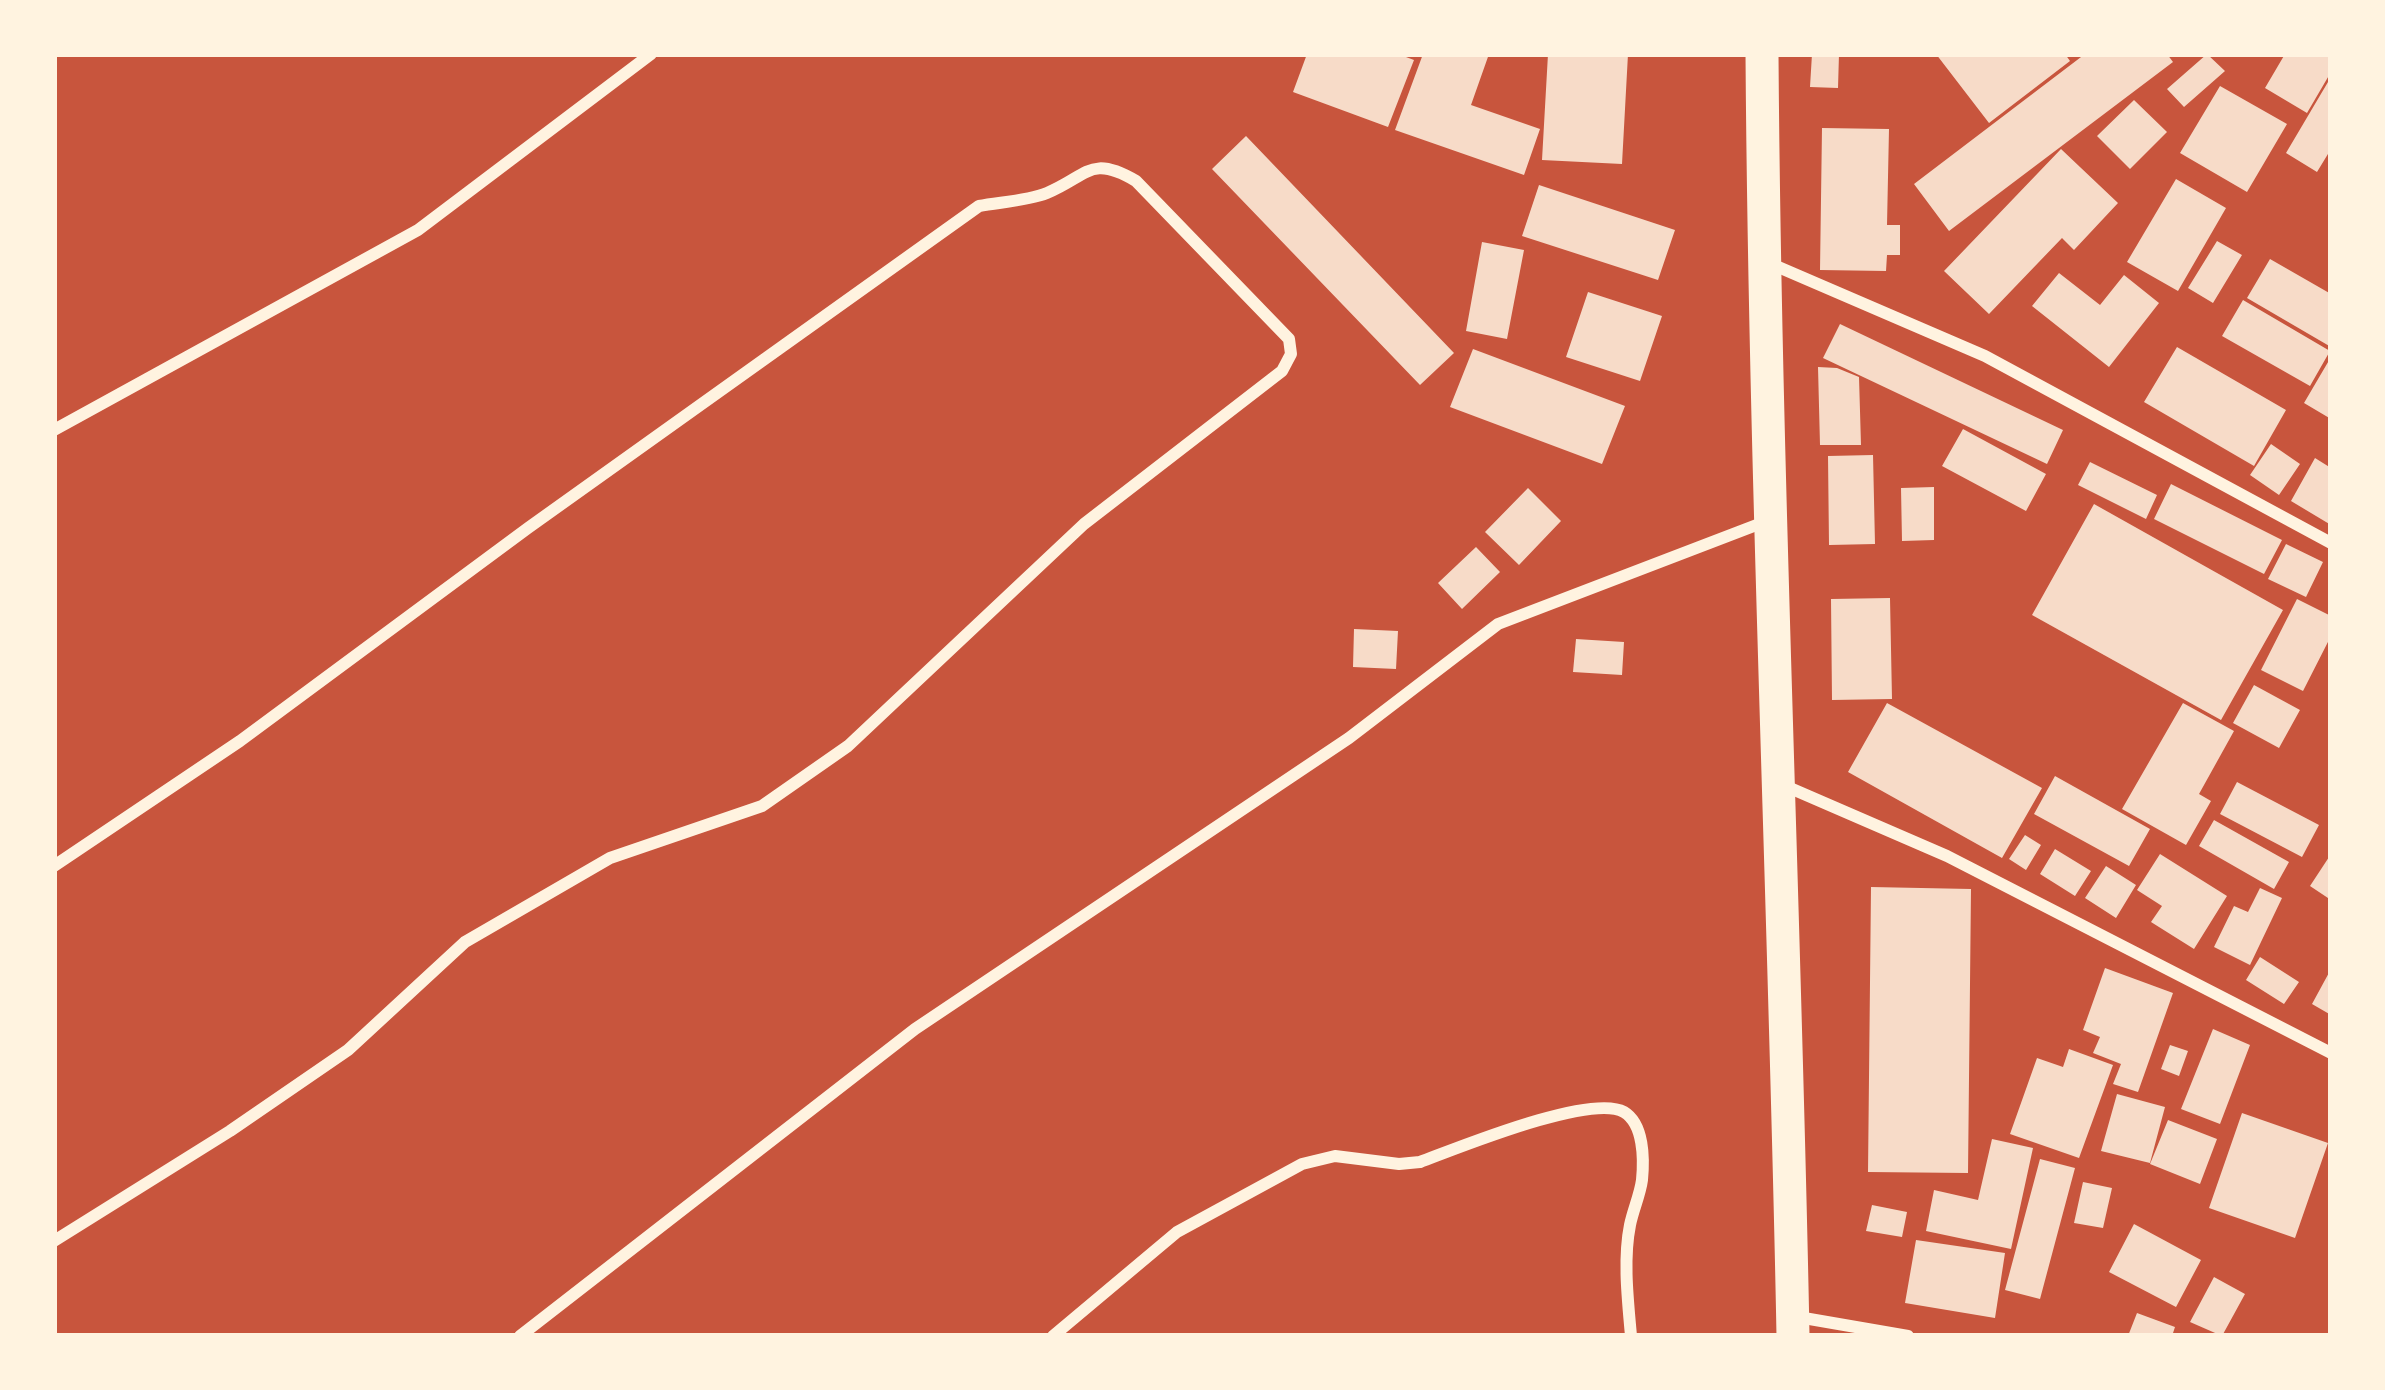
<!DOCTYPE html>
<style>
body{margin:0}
#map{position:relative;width:2385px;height:1390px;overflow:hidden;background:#c8553d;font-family:Montserrat,sans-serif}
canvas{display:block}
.frame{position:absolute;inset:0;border:57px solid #fff3e0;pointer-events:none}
</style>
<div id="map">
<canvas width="2385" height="1390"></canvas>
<div class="frame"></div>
</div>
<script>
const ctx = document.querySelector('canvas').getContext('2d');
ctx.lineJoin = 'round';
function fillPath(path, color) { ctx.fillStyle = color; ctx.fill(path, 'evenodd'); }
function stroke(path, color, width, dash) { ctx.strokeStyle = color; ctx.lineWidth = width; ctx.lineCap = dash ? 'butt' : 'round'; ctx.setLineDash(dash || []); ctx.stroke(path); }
fillPath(new Path2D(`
 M 1307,54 L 1398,54 L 1414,60 L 1388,127 L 1293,92 Z
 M 1423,54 L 1489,54 L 1471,105 L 1540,129 L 1524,175 L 1395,130 Z
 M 1548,54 L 1628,54 L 1622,164 L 1542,160 Z
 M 1812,54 L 1839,54 L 1838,88 L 1810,87 Z
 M 1936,54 L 2065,54 L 2070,61 L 1989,123 Z
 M 2085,54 L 2167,54 L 2173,62 L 1949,231 L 1914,184 Z
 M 2207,54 L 2225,71 L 2184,107 L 2167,89 Z
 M 2285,54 L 2331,54 L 2331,72 L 2307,113 L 2265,88 Z
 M 2328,82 L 2331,84 L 2331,149 L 2317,172 L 2286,153 Z
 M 2220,86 L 2287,124 L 2247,192 L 2180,153 Z
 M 2134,100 L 2167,132 L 2130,169 L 2097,136 Z
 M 1822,128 L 1889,129 L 1887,225 L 1900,225 L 1900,255 L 1887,255 L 1886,271 L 1820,270 Z
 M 1246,136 L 1454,353 L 1420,385 L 1212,169 Z
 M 2061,149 L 2118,203 L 2074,250 L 2062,238 L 1989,314 L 1944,271 Z
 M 2176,179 L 2226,208 L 2178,291 L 2127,262 Z
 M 1539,185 L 1675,230 L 1658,280 L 1522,236 Z
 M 2217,241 L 2242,255 L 2213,303 L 2188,288 Z
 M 1482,242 L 1524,250 L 1507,339 L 1466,331 Z
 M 2270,259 L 2331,294 L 2331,347 L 2247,298 Z
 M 2059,273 L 2100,305 L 2124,275 L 2159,303 L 2109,367 L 2032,306 Z
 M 1588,292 L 1662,316 L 1640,381 L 1566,357 Z
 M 2243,300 L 2330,351 L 2310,386 L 2222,336 Z
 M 1840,324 L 2063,430 L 2047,464 L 1823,358 Z
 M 2177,347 L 2286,410 L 2254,466 L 2144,402 Z
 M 1473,349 L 1625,406 L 1602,464 L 1450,407 Z
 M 2331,357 L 2331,419 L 2304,403 Z
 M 1818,367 L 1837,368 L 1859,377 L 1861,445 L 1820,445 Z
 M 1963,429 L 2046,474 L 2026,511 L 1942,466 Z
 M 2271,444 L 2300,464 L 2279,495 L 2250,475 Z
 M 1873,455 L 1875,544 L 1829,545 L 1828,456 Z
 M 2315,458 L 2331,468 L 2331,525 L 2291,501 Z
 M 2090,462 L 2157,495 L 2146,519 L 2078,485 Z
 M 2171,484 L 2282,540 L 2264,574 L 2154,519 Z
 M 1934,487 L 1934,540 L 1902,541 L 1901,488 Z
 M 1528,488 L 1561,521 L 1519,565 L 1485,532 Z
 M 2094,504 L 2283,610 L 2221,720 L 2032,615 Z
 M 2286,544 L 2323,562 L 2306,597 L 2268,579 Z
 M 1476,547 L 1500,572 L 1462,609 L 1438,583 Z
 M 1890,598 L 1892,699 L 1832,700 L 1831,599 Z
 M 2297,599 L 2331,616 L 2331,636 L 2303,691 L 2261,670 Z
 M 1354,629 L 1398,631 L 1396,669 L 1353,667 Z
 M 1576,639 L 1624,642 L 1622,675 L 1573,672 Z
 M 2254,685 L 2300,710 L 2279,748 L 2233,723 Z
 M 1887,703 L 2042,788 L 2002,858 L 1848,772 Z
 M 2183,703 L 2234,731 L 2199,794 L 2211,801 L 2186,845 L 2122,809 Z
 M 2055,776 L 2150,829 L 2129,866 L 2034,814 Z
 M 2237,782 L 2319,825 L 2302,857 L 2220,814 Z
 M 2214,820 L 2289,862 L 2274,889 L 2199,846 Z
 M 2025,835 L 2041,845 L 2026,870 L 2009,859 Z
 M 2055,849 L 2091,871 L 2075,896 L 2040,874 Z
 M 2160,854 L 2227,896 L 2194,949 L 2151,922 L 2162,906 L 2137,890 Z
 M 2331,854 L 2331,900 L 2310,886 Z
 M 2106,866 L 2136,885 L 2116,918 L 2085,898 Z
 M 1871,887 L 1971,889 L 1968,1173 L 1868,1172 Z
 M 2260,888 L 2282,898 L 2250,965 L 2214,947 L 2234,906 L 2248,912 Z
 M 2260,957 L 2299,982 L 2284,1004 L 2246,980 Z
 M 2105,968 L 2173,993 L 2138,1092 L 2113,1084 L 2121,1064 L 2093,1053 L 2100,1037 L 2083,1030 Z
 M 2331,969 L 2331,1015 L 2312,1004 Z
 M 2213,1029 L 2250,1045 L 2220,1124 L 2181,1109 Z
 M 2170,1045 L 2188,1051 L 2179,1076 L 2161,1069 Z
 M 2069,1049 L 2113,1065 L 2079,1158 L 2010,1134 L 2037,1058 L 2063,1067 Z
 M 2117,1094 L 2165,1107 L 2150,1163 L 2101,1151 Z
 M 2242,1113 L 2328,1143 L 2295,1238 L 2209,1208 Z
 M 2168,1120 L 2217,1139 L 2200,1184 L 2150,1164 Z
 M 1992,1139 L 2033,1148 L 2011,1249 L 1926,1231 L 1934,1190 L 1978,1200 Z
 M 2040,1159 L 2075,1168 L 2040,1299 L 2005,1290 Z
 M 2083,1182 L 2112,1188 L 2103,1228 L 2074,1223 Z
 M 1872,1205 L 1907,1212 L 1902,1237 L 1866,1231 Z
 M 2134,1224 L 2201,1260 L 2176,1307 L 2109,1272 Z
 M 1916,1240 L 2005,1253 L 1995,1318 L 1905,1303 Z
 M 2214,1277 L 2245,1294 L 2222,1336 L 2190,1322 Z
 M 2137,1313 L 2175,1327 L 2172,1336 L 2128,1336 Z`), '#f7dbc8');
stroke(new Path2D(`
 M 1769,263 L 1985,356 L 2331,543
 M 54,430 L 418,230 L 651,54
 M 1783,785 L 1947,856 L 2331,1053
 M 54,866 L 240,741 L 528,528 L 979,206 C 1000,202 1027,201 1047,193 C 1088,176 1090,154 1136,181 L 1289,339 L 1291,354 L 1282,371 L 1084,524 L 848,746 L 762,806 L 610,858 L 465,942 L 348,1050 L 230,1131 L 54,1241
 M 1798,1317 L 1908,1336
 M 520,1336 L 915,1029 L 1349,738 L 1498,624 L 1767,521
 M 1053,1336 L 1177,1232 L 1302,1164 L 1335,1156 L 1399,1164 L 1420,1162 C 1458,1148 1591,1093 1624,1112 C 1644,1124 1644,1159 1642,1180 C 1640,1195 1633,1210 1630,1225 C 1623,1260 1628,1301 1631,1336`), '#fff3e0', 12);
stroke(new Path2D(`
 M 1762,54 C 1765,482 1785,908 1793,1336`), '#fff3e0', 33);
</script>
